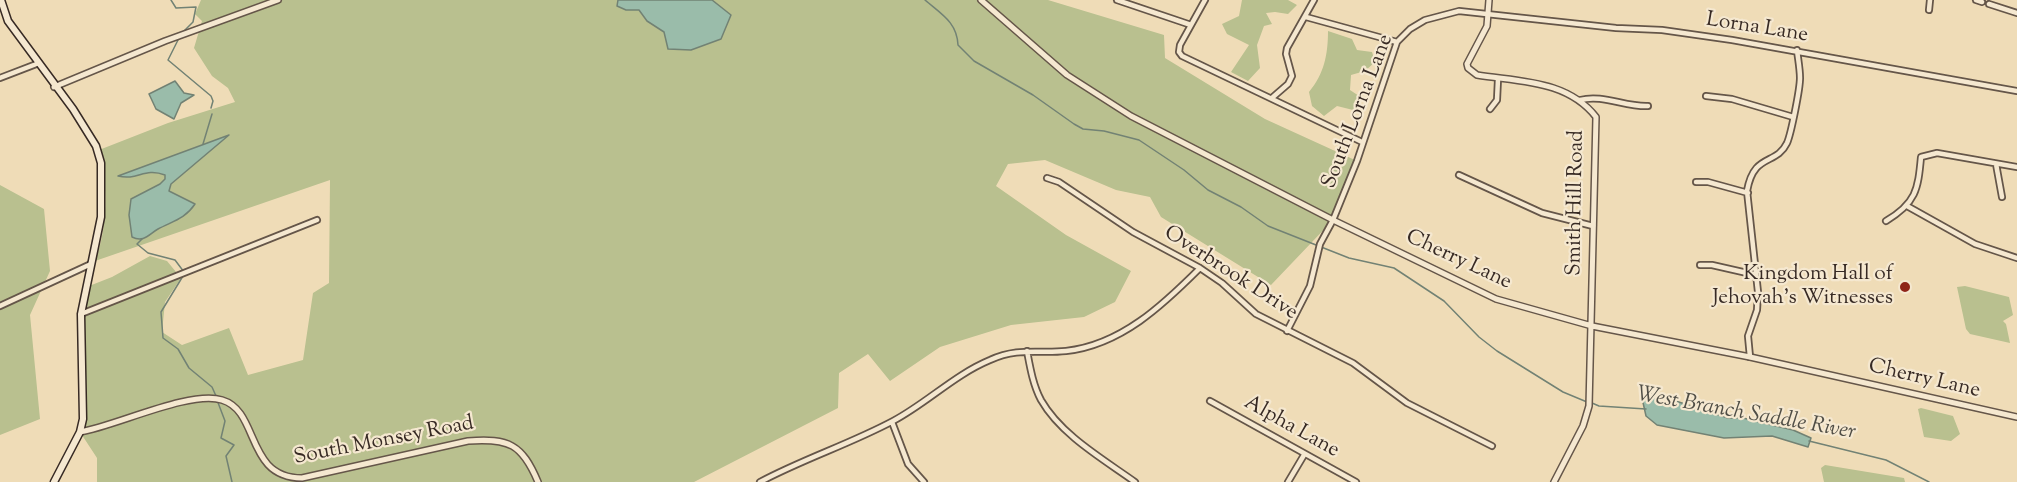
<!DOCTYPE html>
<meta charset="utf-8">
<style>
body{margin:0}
canvas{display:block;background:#efdcb7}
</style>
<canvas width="2017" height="482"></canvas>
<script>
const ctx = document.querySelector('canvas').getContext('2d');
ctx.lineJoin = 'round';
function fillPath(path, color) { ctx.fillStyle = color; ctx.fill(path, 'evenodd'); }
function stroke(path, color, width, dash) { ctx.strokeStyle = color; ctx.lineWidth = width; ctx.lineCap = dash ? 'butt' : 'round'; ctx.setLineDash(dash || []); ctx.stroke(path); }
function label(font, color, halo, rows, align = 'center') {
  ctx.font = font + ' "Sorts Mill Goudy",serif'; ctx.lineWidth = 4.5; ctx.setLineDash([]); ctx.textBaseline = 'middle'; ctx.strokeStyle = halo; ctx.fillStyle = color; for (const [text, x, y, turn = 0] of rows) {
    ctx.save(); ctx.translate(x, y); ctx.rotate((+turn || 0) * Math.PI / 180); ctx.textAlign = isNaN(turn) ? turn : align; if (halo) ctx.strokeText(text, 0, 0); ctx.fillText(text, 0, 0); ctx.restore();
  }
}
fillPath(new Path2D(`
 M 201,0 L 1048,0 L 1164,35 L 1165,58 L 1265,119 L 1357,161 L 1333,220 L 1271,285 L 1161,217 L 1150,197 L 1116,190 L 1045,160 L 1008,164 L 996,186 L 1066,235 L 1131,271 L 1115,302 L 1084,317 L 1011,325 L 940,347 L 890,381 L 868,354 L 839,373 L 838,408 L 694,482 L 97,482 L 97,458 L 80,432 L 78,338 L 84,288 L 112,277 L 150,256 L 167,261 L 181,278 L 165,302 L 162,332 L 182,345 L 229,328 L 248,375 L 303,360 L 313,293 L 329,283 L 330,180 L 95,261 C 108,228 108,184 99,150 L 168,123 L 235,102 L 228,88 L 212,76 L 194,48 L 202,21 L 195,14 Z
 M 1242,0 L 1288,0 L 1297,5 L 1288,14 L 1275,12 L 1266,13 L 1272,24 L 1264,26 L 1257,45 L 1260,68 L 1248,81 L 1231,72 L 1249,45 L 1227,34 L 1222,24 L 1239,16 Z
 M 1328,31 L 1352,39 L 1357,50 L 1372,52 L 1375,62 L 1365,71 L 1351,75 L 1350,90 L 1362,98 L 1353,110 L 1337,106 L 1324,116 L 1312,106 L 1309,92 C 1324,74 1328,55 1328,31 Z
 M 0,185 L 44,209 L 50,271 L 30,315 L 40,419 L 0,435 Z
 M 1965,286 L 2009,297 L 2013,315 L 2003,321 L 2006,324 L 2010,343 L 1970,334 L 1966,329 L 1957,287 Z
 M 1921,408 L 1953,416 L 1960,434 L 1951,441 L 1924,437 L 1918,409 Z
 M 1825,465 L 1904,478 L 1905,482 L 1824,482 L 1821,468 Z`), '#b9c08f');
const water = new Path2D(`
 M 618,0 L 712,0 L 731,15 L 721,39 L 691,50 L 668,49 L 664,32 L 647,21 L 639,10 L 626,10 L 617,6 Z
 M 175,81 L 184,93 L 194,95 L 181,103 L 174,119 L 156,109 L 149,94 Z
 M 229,135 L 171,184 L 169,191 L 195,204 C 185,219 173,221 158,229 C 149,234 144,243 132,237 L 129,215 L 131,199 L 160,184 L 165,179 L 165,175 C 144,167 138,181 118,176 Z
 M 1648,392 L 1728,418 L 1743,418 L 1793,430 L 1811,438 L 1808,447 L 1772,436 L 1724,438 L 1657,425 L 1646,416 L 1642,398 Z`);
fillPath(water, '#9abcaa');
stroke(water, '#728274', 1.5);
stroke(new Path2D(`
 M 171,0 L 176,8 L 196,7 L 193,22 L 182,33
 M 925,0 C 941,14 957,22 958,45 L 974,61 L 1033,95 L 1074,124 L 1083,129 L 1104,131 L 1139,140 L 1184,170 L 1208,190 L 1241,207 L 1268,226 L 1349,258 L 1394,268 L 1444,301 L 1479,337 L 1497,351 L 1563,392 L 1587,402
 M 179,38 L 168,60 L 211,96 L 213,101 L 211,108
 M 203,144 L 212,114
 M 142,239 L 137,244 L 148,253 L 175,260 L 184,272
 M 183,276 L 161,312 L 163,338 L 178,349 L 189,368 L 212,387 L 216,396
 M 217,400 L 225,421 L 221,438 L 234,445 L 226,456 L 232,482
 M 1592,403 L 1599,406 L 1646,409
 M 1809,441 L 1886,460 L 1929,482`), '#728274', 1.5);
const minor = new Path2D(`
 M 1117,0 L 1191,25
 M 1205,0 L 1180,45 L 1179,52 L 1182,56 L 1362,142
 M 1976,0 L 1982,2
 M 1989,4 L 2017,13
 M 1929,10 L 1930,0
 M 1306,17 L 1397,42
 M 0,78 L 39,63
 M 1706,96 L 1732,99 L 1793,117
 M 1273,97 L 1288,84 L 1292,76 L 1286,54 L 1287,48 L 1314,0
 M 1580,100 C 1603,94 1625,107 1648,106
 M 1490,109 L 1497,100 L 1498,79
 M 1996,164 L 2002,197
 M 1459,175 L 1542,213 L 1593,226
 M 1047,178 L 1059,182 L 1133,232 L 1200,268 L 1222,283 L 1256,314 L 1353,363 L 1407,403 L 1492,446
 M 1696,182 L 1708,182 L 1748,193
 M 1907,206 L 1975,244 L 2017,258
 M 1886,221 C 1916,203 1918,190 1921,157 L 1937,153 L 2017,167
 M 1700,265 L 1712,265 L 1756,275
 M 0,306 L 91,264
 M 81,314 L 317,220
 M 1287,331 L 1310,286 L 1320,244 L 1333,220 L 1357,161 L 1397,42 L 1410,29 L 1425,20 L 1459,11 L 1616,28 L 1662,30 L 1732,40 L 2017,91
 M 1027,351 C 1030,367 1033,385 1041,400 C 1061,435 1103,459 1135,482
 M 1750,357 L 1748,336 L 1757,310 L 1758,292 L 1747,191 C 1754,152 1776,166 1787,143 C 1791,134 1800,89 1800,78 C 1800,69 1798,59 1797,50
 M 1210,401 L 1356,482
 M 892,422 L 908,464 L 924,482
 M 760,482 C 803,459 850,444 893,421 C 927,403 954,375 990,360 C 1019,347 1038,354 1066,351 C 1121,345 1163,305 1200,268
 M 1288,482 L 1304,455`);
const tertiary = new Path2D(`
 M 981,0 L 1067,75 L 1131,116 L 1333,220 L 1496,299 L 1592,326 L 1750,357 L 2017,417
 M 1489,0 L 1487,26 L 1467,64 L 1468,68 L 1477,75 C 1520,82 1567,80 1596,117 L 1589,406 L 1583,426 L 1554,482
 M 54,87 L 165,41 L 278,0
 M 80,432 C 116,426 190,390 222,400 C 260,411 245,478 302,478 L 468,441 C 509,438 522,444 538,482`);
const secondary = new Path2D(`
 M 1,0 L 8,21 L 73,109 L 96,146 L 101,163 L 101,217 L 81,314 L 83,419 L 80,432 L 54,482`);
stroke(minor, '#655649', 8);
stroke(tertiary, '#655649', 8);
stroke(secondary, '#372a24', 9);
stroke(minor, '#f5e8d0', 4.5);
stroke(tertiary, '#f5e8d0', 5);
stroke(secondary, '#f5e8d0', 6);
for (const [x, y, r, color] of [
 [1905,287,6,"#8f2418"]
]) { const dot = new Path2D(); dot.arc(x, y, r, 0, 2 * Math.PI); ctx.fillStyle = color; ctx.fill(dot); stroke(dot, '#f5e8d0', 2); }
label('21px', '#372a24', '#f5e8d0', [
 ["Lorna Lane",1757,29,9],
 ["South Lorna Lane",1359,112,-69],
 ["Smith Hill Road",1577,203,-89],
 ["Cherry Lane",1458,261,25],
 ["Overbrook Drive",1230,274,33],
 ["Cherry Lane",1924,380,13],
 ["Alpha Lane",1291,428,29],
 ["South Monsey Road",384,442,-11]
]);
label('21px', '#372a24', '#f5e8d0', [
 ["Kingdom Hall of",1893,275],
 ["Jehovah’s Witnesses",1893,299]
], 'right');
label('italic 22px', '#504e46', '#f5e8d0', [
 ["West Branch Saddle River",1746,415,10]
]);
</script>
